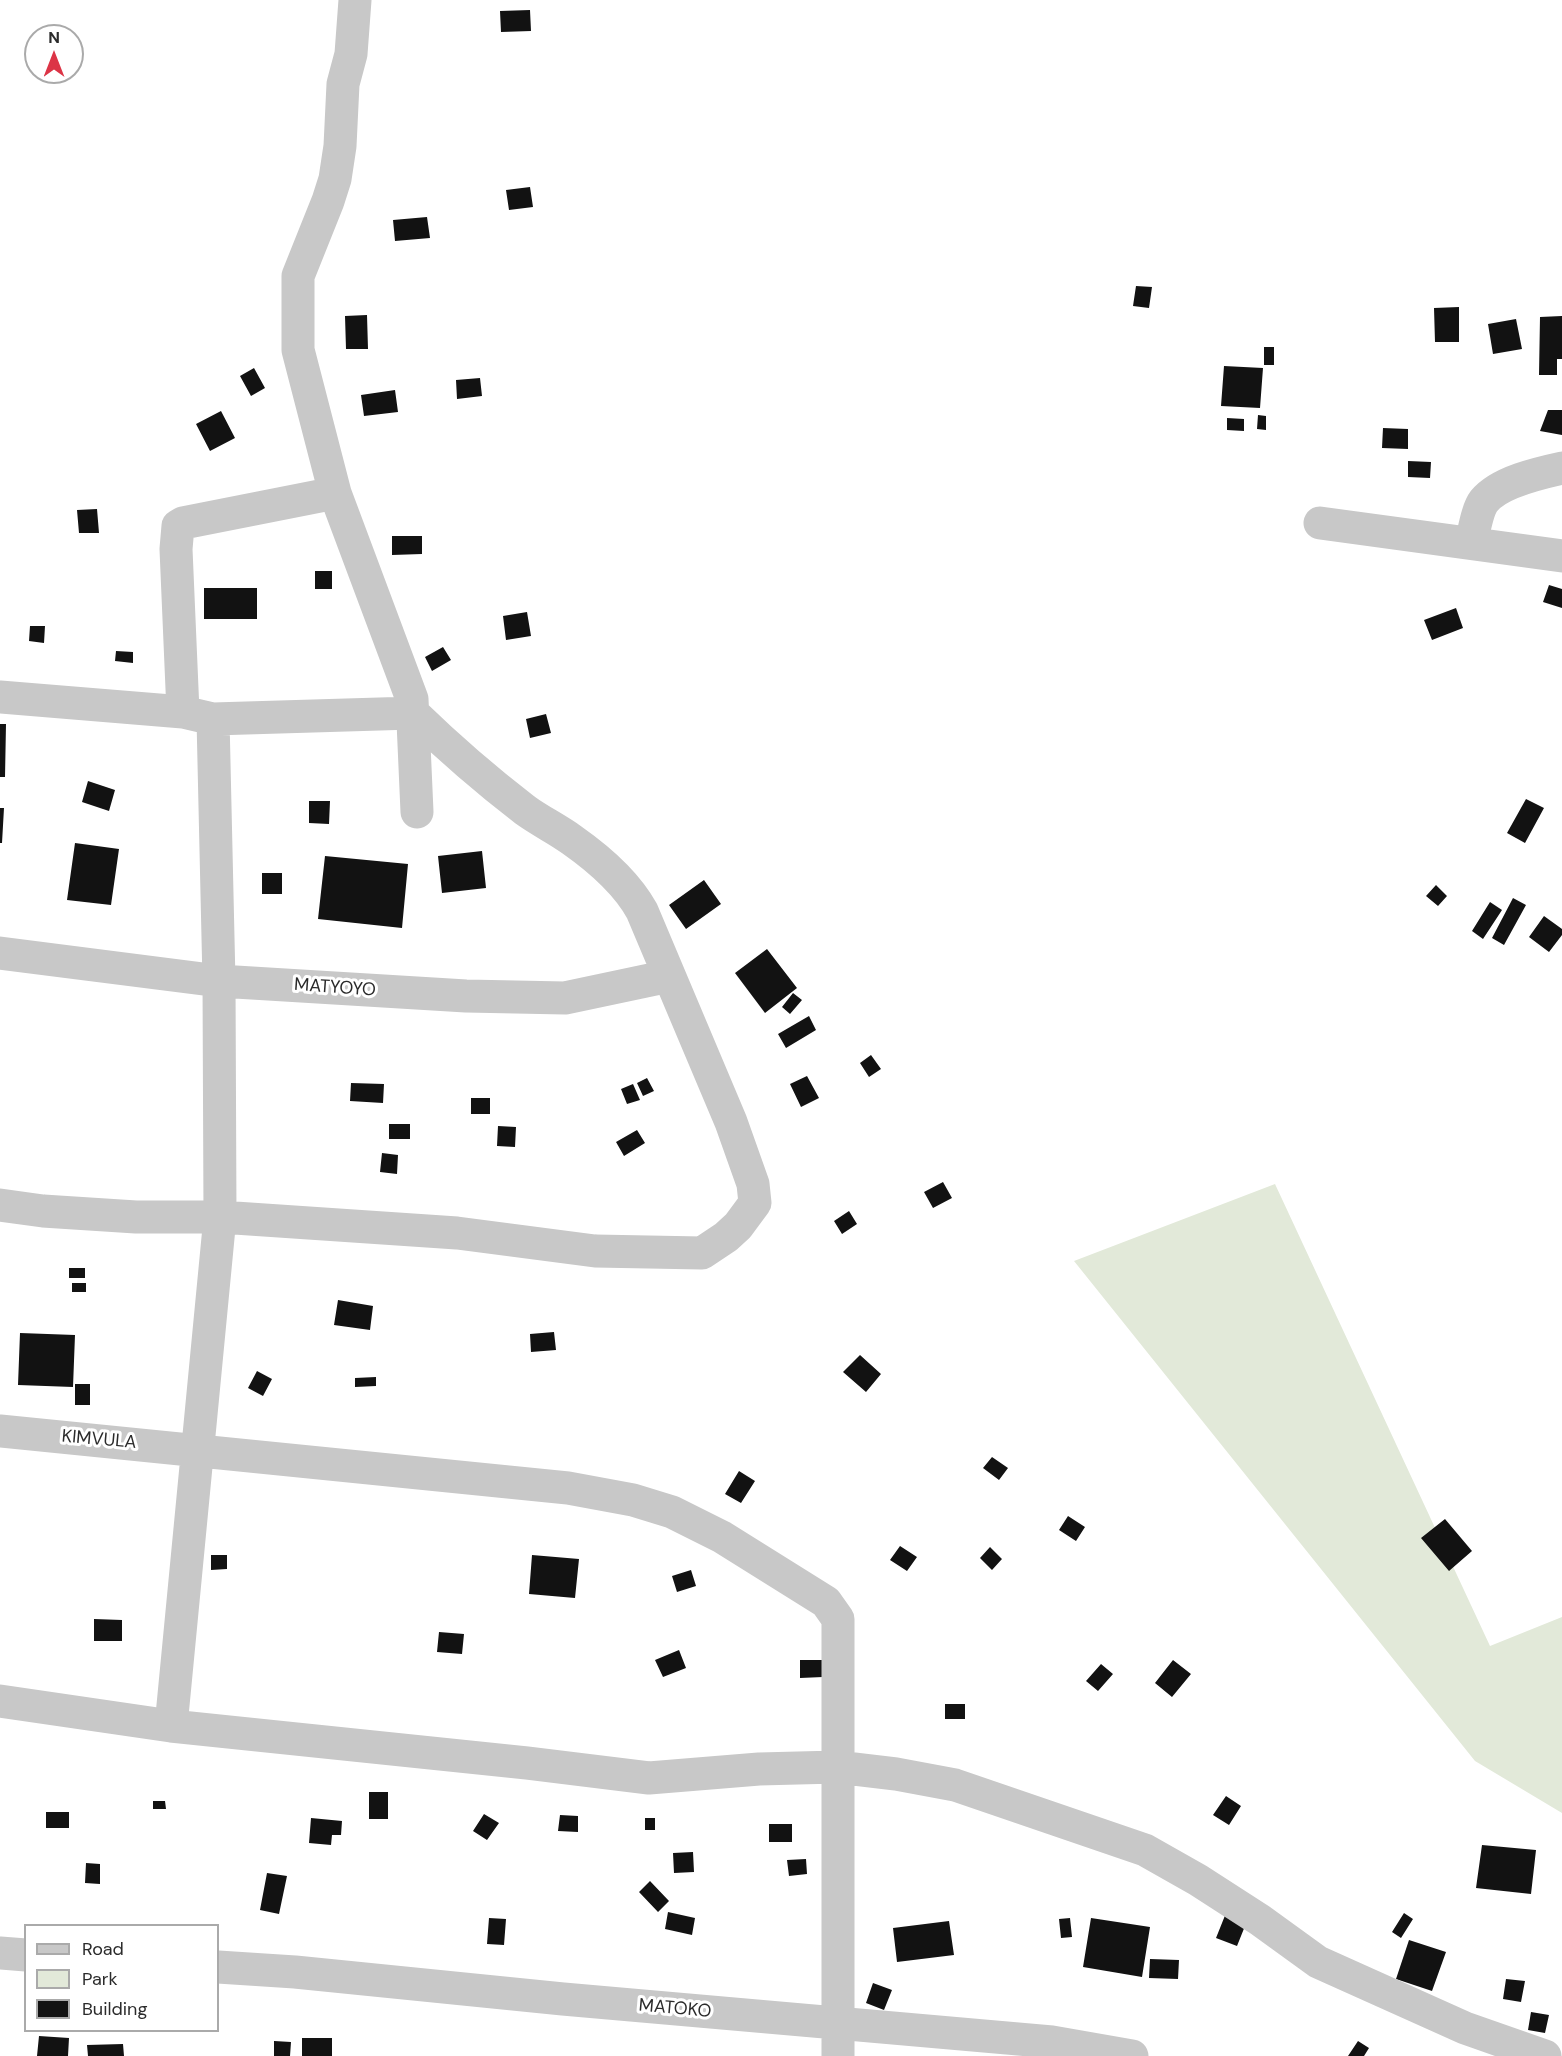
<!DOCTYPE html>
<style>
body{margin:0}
#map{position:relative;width:1562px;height:2056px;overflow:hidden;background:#fff;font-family:"DM Sans",sans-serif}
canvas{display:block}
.legend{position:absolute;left:24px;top:1924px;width:195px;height:108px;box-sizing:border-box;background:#fff;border:2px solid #aaa;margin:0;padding:8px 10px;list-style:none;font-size:18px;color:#2b2b2b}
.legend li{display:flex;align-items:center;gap:12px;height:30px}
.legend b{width:30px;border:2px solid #aaa}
.north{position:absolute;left:24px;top:24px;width:60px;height:60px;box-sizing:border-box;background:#fff;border:2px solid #aaa;border-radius:50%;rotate:0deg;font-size:16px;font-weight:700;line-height:24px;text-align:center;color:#2b2b2b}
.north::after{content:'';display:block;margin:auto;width:21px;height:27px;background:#dc3446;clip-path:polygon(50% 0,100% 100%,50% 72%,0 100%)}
</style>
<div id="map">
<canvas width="1562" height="2056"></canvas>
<ul class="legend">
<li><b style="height:8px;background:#c8c8c8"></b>Road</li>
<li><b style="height:16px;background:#e2e9d9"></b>Park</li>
<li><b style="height:16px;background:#121212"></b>Building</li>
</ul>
<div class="north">N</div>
</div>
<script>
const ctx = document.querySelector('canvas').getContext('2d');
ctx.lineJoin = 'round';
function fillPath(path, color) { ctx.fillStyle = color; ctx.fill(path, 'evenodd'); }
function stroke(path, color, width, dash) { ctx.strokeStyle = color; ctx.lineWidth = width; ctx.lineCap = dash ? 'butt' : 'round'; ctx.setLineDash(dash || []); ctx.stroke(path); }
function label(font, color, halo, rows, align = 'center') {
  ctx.font = font + ' "DM Sans",sans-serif'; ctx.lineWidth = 6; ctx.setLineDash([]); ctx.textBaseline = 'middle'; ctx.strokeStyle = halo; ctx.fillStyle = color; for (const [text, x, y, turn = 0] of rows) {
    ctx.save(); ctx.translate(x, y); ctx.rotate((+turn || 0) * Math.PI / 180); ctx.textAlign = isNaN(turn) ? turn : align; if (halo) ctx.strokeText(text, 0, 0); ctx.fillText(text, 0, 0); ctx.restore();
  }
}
fillPath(new Path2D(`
 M 1275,1184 L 1490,1646 L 1562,1617 L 1562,1813 L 1475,1761 L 1074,1261 Z`), '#e2e9d9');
fillPath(new Path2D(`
 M 530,10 L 531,31 L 501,32 L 500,11 Z
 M 530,187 L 533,207 L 509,210 L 506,190 Z
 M 427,217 L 430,238 L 395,241 L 393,220 Z
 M 1136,286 L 1152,287 L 1149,308 L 1133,306 Z
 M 1459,307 L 1459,342 L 1435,342 L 1434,308 Z
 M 367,315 L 368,349 L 346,349 L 345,316 Z
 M 1562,316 L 1562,359 L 1557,359 L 1557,375 L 1539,375 L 1540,317 Z
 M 1516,319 L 1522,349 L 1493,354 L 1488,324 Z
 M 1264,347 L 1274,347 L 1274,365 L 1264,365 Z
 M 1224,366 L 1263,368 L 1260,408 L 1221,406 Z
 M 254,368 L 265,388 L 251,396 L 240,376 Z
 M 480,378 L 482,396 L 457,399 L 456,380 Z
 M 395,390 L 398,412 L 364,416 L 361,395 Z
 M 1548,410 L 1562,410 L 1562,435 L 1540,431 Z
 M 221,411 L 235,438 L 210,451 L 196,424 Z
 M 1258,415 L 1266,416 L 1266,430 L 1257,429 Z
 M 1227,418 L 1244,419 L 1244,431 L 1227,430 Z
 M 1383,428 L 1408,429 L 1408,449 L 1382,448 Z
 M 1408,461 L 1431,462 L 1430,478 L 1408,477 Z
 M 97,509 L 99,533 L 79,533 L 77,510 Z
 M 392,536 L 422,536 L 422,554 L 392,555 Z
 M 315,571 L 332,571 L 332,589 L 315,589 Z
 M 1549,585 L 1562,589 L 1562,608 L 1543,602 Z
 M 204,588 L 257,588 L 257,619 L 204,619 Z
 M 1456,608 L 1463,628 L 1432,640 L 1424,620 Z
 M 527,612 L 531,636 L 506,640 L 503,616 Z
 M 30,626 L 45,626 L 44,643 L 29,641 Z
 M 443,647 L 451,660 L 432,671 L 425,657 Z
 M 116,651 L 133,652 L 133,663 L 115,661 Z
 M 546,714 L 551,733 L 530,738 L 526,719 Z
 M 0,724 L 6,724 L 5,777 L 0,777 Z
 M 88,781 L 115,790 L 109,811 L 82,802 Z
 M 1526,799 L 1544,808 L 1525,843 L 1507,833 Z
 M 309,801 L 330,801 L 329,824 L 309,823 Z
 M 0,808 L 4,808 L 2,843 L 0,843 Z
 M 75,843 L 119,849 L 111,905 L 67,900 Z
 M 482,851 L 486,888 L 442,893 L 438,856 Z
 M 325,856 L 408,864 L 402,928 L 318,919 Z
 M 262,873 L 282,873 L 282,894 L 262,894 Z
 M 704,880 L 721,904 L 686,929 L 669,905 Z
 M 1436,885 L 1447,896 L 1438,906 L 1426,896 Z
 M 1513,898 L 1526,905 L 1504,945 L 1492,938 Z
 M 1490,902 L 1502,910 L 1483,939 L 1472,931 Z
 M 1544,916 L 1562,929 L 1562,935 L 1549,952 L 1529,937 Z
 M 767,949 L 797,988 L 765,1013 L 735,973 Z
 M 793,993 L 802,1000 L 790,1014 L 782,1007 Z
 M 809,1016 L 816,1030 L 786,1048 L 778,1034 Z
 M 871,1055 L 881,1069 L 869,1077 L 860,1063 Z
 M 807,1076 L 819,1098 L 801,1107 L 790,1084 Z
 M 647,1078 L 654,1091 L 643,1096 L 637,1083 Z
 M 351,1083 L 384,1084 L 383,1103 L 350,1101 Z
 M 633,1084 L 640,1100 L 627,1104 L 621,1089 Z
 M 471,1098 L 490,1098 L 490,1114 L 471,1114 Z
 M 389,1124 L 410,1124 L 410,1139 L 389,1139 Z
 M 498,1126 L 516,1127 L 515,1147 L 497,1146 Z
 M 637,1130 L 645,1143 L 624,1156 L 616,1142 Z
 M 382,1153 L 398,1155 L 397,1174 L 380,1172 Z
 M 943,1182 L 952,1198 L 933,1208 L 924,1192 Z
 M 849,1211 L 857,1224 L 842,1234 L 834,1221 Z
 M 69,1268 L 85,1268 L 85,1278 L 69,1278 Z
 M 72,1283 L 86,1283 L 86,1292 L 72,1292 Z
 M 338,1300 L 373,1306 L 370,1330 L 334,1325 Z
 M 554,1332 L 556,1350 L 531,1352 L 530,1334 Z
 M 20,1333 L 75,1335 L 73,1387 L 18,1385 Z
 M 860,1355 L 881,1374 L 866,1392 L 843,1372 Z
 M 257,1371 L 272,1379 L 263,1396 L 248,1388 Z
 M 376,1377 L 376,1386 L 355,1387 L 355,1378 Z
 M 75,1384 L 90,1384 L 90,1405 L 75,1405 Z
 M 992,1457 L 1008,1468 L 999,1480 L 983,1468 Z
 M 739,1471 L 755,1481 L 741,1503 L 725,1494 Z
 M 1068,1516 L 1085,1527 L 1076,1541 L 1059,1530 Z
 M 1445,1519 L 1472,1551 L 1449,1571 L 1421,1538 Z
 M 900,1546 L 917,1557 L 907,1571 L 890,1560 Z
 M 990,1547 L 1002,1559 L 992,1570 L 980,1558 Z
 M 211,1555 L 227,1555 L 227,1569 L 211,1570 Z
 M 532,1555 L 579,1559 L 575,1598 L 529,1594 Z
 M 691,1570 L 696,1586 L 677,1592 L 672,1576 Z
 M 94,1619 L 122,1620 L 122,1641 L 94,1641 Z
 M 439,1632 L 464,1634 L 462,1654 L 437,1652 Z
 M 679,1650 L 686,1668 L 663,1677 L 655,1660 Z
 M 800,1660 L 823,1660 L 823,1677 L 800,1678 Z
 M 1173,1660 L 1191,1674 L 1172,1697 L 1155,1683 Z
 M 1101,1664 L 1113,1674 L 1098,1691 L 1086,1681 Z
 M 945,1704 L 965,1704 L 965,1719 L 945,1719 Z
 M 369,1792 L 388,1792 L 388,1819 L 369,1819 Z
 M 1226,1796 L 1241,1806 L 1229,1825 L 1213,1815 Z
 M 153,1801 L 165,1801 L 166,1809 L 153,1809 Z
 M 46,1812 L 69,1812 L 69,1828 L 46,1828 Z
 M 484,1814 L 499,1823 L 487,1840 L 473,1831 Z
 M 560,1815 L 578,1816 L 578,1832 L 558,1831 Z
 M 311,1818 L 342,1821 L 341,1835 L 332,1835 L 331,1845 L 309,1843 Z
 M 645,1818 L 655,1818 L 655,1830 L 645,1830 Z
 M 769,1824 L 792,1824 L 792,1842 L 769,1842 Z
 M 1482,1845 L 1536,1850 L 1531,1894 L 1476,1888 Z
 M 693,1852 L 694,1872 L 674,1873 L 673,1853 Z
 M 806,1859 L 807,1874 L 789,1876 L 787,1860 Z
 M 86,1863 L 100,1864 L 100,1884 L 85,1883 Z
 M 267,1873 L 287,1876 L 279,1914 L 260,1910 Z
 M 650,1881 L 669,1901 L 658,1912 L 639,1892 Z
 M 668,1912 L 695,1918 L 692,1935 L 665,1929 Z
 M 1226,1913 L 1247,1921 L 1237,1946 L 1216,1938 Z
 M 1404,1913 L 1413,1919 L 1401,1938 L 1392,1932 Z
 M 489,1918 L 506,1919 L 504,1945 L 487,1944 Z
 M 1070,1918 L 1072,1937 L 1061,1938 L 1059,1919 Z
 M 1091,1918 L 1150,1927 L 1142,1977 L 1083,1967 Z
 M 949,1921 L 954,1955 L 897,1962 L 893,1928 Z
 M 1409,1940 L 1446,1952 L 1432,1991 L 1396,1979 Z
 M 1150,1959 L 1179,1960 L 1178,1979 L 1149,1978 Z
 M 1506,1979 L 1525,1981 L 1521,2002 L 1503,1999 Z
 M 873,1983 L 892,1990 L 884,2010 L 866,2003 Z
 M 1531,2012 L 1549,2015 L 1545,2033 L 1528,2030 Z
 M 39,2036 L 69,2038 L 68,2056 L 37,2056 Z
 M 302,2038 L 332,2038 L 332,2056 L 302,2056 Z
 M 274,2041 L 291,2042 L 290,2056 L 274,2056 Z
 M 1358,2041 L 1369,2048 L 1364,2056 L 1348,2056 Z
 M 123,2044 L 124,2056 L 88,2056 L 87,2045 Z`), '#121212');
stroke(new Path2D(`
 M 335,493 L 412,699 L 417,812
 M 1320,523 L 1562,556
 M 1471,543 C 1474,532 1477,510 1484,501 C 1499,482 1539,473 1562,468
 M 0,697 L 183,712 L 213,719 L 413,713 C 448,747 486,780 525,810 C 540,821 557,829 572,840 C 599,859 626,882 642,911 L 731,1122 L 753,1184 L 755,1203 L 738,1226 L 726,1237 L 702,1253 L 595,1251 L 457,1233 L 220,1217 L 136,1217 L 43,1211 L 0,1205
 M 183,712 L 176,549 L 178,526 L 183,523 L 335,493 L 298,350 L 298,276 L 328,201 L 335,179 L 340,146 L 343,84 L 351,54 L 355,0
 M 0,953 L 219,981 L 466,996 L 565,998 L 669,976
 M 0,1431 L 568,1488 L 633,1500 L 672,1512 L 722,1537 L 826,1602 L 838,1619 L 838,2056
 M 0,1701 L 171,1726 L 527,1763 L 649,1778 L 759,1769 L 837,1767 L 896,1774 L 955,1785 L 1145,1850 L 1198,1880 L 1260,1920 L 1318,1962 L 1465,2028 L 1545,2056
 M 171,1726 L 220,1217 L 219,981 L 213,719
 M 0,1953 L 26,1955
 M 218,1967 L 295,1972 L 563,1999 L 1052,2042 L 1132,2056`), '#c8c8c8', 33);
label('18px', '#2b2b2b', '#fff', [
 ["MATYOYO",335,988,4],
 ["KIMVULA",99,1440,5],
 ["MATOKO",675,2009,5]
]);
</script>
